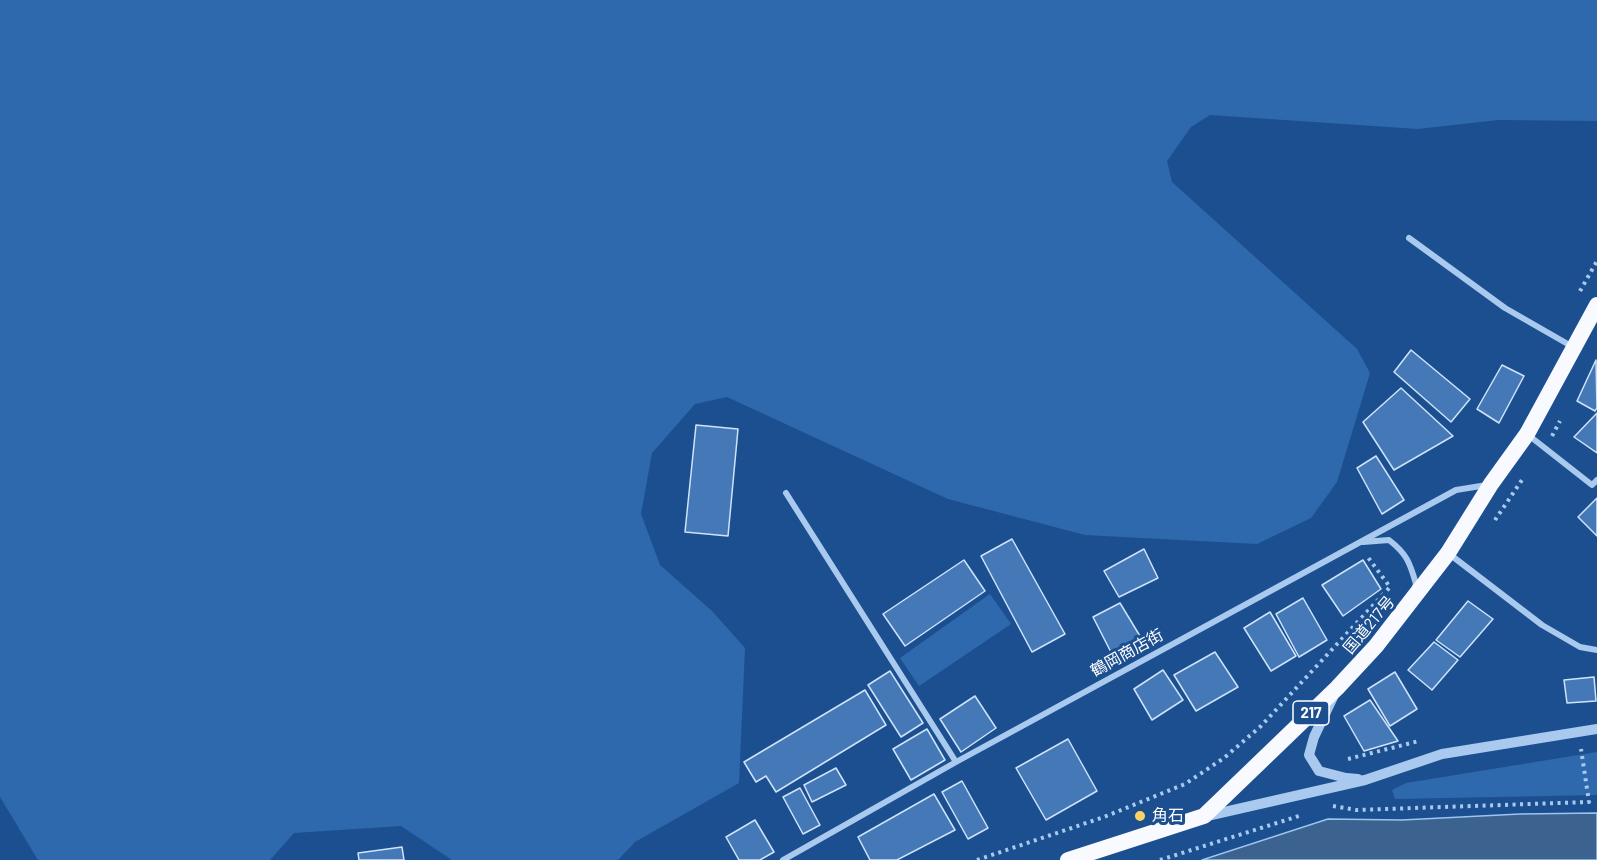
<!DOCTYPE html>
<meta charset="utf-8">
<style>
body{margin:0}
canvas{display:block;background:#1b4f8f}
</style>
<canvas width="1597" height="860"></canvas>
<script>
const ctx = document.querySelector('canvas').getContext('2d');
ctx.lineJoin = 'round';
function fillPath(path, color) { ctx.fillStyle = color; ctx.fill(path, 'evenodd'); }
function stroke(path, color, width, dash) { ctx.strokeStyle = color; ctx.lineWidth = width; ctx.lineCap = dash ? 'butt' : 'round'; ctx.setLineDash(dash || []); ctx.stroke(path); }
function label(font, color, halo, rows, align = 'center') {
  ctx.font = font + ' Barlow,"Noto Sans JP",sans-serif'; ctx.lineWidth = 6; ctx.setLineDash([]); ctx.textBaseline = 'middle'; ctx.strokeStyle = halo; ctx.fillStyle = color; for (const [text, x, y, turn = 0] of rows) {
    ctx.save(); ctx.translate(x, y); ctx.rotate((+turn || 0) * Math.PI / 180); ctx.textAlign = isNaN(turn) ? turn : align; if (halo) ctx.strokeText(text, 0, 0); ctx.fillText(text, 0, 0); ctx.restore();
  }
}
fillPath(new Path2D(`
 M 0,0 L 1597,0 L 1597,121 L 1498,120 L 1418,129 L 1210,115 L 1191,127 L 1167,161 L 1172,182 L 1357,349 L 1370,373 L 1337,482 L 1311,518 L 1257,544 L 1085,535 L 948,499 L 727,397 L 695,404 L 652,453 L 641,514 L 660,565 L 712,611 L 745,648 L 739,783 L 635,842 L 618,860 L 452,860 L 401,826 L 294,833 L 270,860 L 38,860 L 0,797 Z
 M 990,594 L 1011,624 L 919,686 L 900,658 Z
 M 1597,752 L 1597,795 L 1395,799 L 1392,790 L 1406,783 Z`), '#2e69ad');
const water = new Path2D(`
 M 1597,813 L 1597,860 L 1202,860 L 1328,819 L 1402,820 L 1520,814 Z`);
fillPath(water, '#3c6290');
stroke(water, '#9cc4f0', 1.5);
const building = new Path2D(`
 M 1411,350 L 1470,399 L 1451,422 L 1394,372 Z
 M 1596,360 L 1597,408 L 1595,411 L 1577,401 Z
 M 1502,365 L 1524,376 L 1499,423 L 1477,409 Z
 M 1401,388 L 1453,436 L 1394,470 L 1363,422 Z
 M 1597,413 L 1597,453 L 1574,437 Z
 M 696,425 L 738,429 L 728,536 L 685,532 Z
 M 1376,456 L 1404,500 L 1382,514 L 1357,468 Z
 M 1597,498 L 1597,536 L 1578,517 Z
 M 1012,539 L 1065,634 L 1032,652 L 981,556 Z
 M 1144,549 L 1158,578 L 1119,597 L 1104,571 Z
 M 964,560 L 985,591 L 905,646 L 883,614 Z
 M 1363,560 L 1381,589 L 1343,616 L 1322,585 Z
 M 1303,598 L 1327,640 L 1299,657 L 1276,614 Z
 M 1468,601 L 1493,619 L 1460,657 L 1436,640 Z
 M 1120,603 L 1146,646 L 1116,662 L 1093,617 Z
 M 1270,612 L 1296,656 L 1271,671 L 1244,628 Z
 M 1434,642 L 1458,660 L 1432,690 L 1408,670 Z
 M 1215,652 L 1238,687 L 1196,711 L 1174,675 Z
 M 1163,670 L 1183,700 L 1152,720 L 1134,689 Z
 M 890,671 L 923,723 L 901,737 L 868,685 Z
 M 1395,672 L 1417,709 L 1390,726 L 1368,689 Z
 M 1594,677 L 1596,701 L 1567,703 L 1564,680 Z
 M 865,690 L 886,725 L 776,792 L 766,776 L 756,782 L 744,762 Z
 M 975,696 L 996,728 L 961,752 L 940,719 Z
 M 1370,700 L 1398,741 L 1364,751 L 1344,716 Z
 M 927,729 L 945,760 L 911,780 L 893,749 Z
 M 1068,739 L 1097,791 L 1046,820 L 1016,768 Z
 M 836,768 L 846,785 L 812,802 L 804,785 Z
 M 962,781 L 988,828 L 968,839 L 942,792 Z
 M 800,788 L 820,825 L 803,834 L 783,797 Z
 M 934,794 L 955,830 L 897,860 L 870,860 L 858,837 Z
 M 755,820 L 774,852 L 760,860 L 739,860 L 726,837 Z
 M 402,847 L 404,860 L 359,860 L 358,853 Z`);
fillPath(building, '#4478b7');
stroke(building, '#cfe3fa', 1.5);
stroke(new Path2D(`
 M 1580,291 L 1597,261
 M 1552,436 L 1560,421
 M 1495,520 L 1524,477
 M 1348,759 L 1419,741
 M 1333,806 L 1356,810 L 1589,802 L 1581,749
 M 977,860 L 1104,817 L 1185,784 L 1224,758 L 1261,726 L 1390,587 L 1367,556
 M 1160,860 L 1302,815`), '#a9c9ee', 4, [3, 4.5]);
stroke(new Path2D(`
 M 1409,238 L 1505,308 L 1573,347
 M 1527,434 L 1592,485 L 1597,480
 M 786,493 L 956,762
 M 1363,542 L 1389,540 C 1407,554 1410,563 1416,584 L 1415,587
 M 1448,553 L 1542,625 L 1580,647 L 1597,650
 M 783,860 L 956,762 L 1456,490 L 1487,485`), '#a9c9ee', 6);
stroke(new Path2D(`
 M 1333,697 L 1314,737 L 1309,755 L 1319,771 L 1346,778 L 1358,779
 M 1207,816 L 1365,780 L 1442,754 L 1597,729`), '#a9c9ee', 10);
stroke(new Path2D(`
 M 1068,860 L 1204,816 L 1337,688 L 1376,646 L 1448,553 L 1491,484 L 1527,434 L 1597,305`), '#f8faff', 16);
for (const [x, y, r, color] of [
 [1140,816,6,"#ffd166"]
]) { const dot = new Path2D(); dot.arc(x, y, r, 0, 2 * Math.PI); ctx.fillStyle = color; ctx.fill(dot); stroke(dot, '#1b4f8f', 2); }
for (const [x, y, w] of [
 [1311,713,36]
]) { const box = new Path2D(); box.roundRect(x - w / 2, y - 12, w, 24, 4.5); ctx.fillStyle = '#1b4f8f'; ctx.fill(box); stroke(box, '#fff', 1.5); }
label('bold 15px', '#fff', null, [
 ["217",1311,713]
]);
label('16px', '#fff', '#1b4f8f', [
 ["国道217号",1369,625,-50],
 ["鶴岡商店街",1127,653,-29]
]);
label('16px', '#fff', '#1b4f8f', [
 ["角石",1152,816]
], 'left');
</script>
